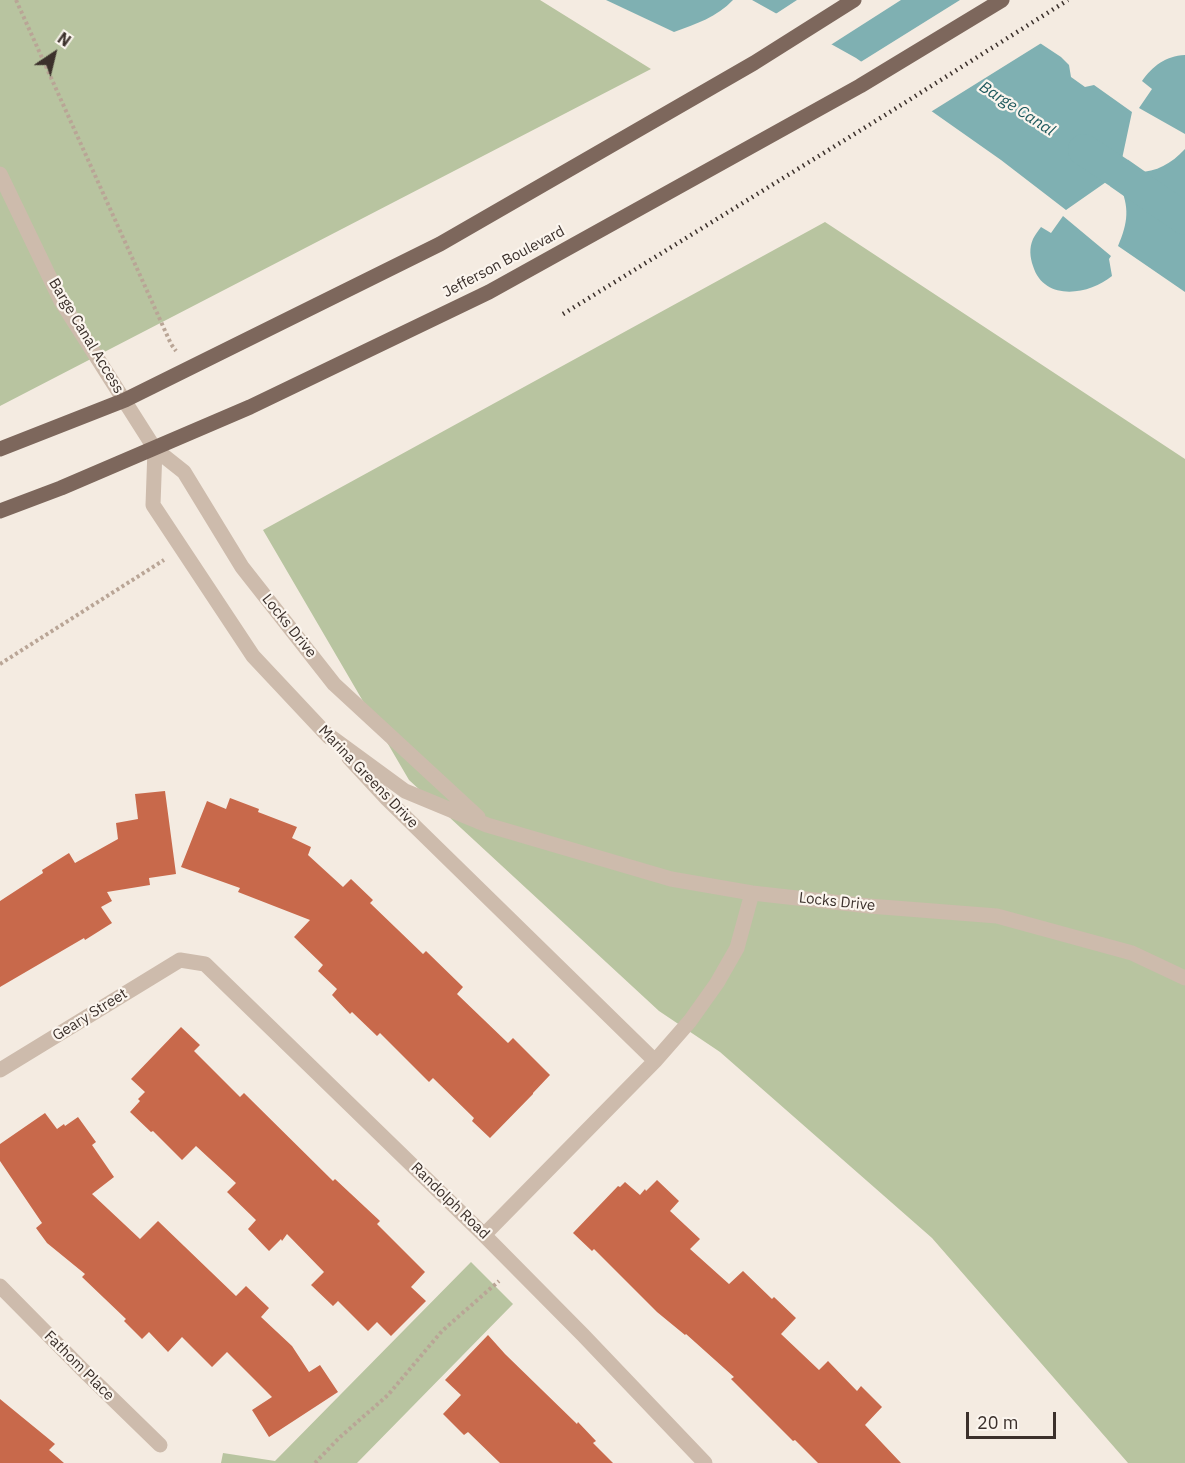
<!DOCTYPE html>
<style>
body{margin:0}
#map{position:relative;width:1185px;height:1463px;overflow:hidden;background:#f4ebe1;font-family:"IBM Plex Sans",sans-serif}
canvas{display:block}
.north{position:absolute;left:24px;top:24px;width:60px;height:60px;-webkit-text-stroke:4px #fbf5ee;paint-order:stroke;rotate:35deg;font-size:16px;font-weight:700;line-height:24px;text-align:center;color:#3b302b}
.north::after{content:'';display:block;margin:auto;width:21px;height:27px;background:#3b302b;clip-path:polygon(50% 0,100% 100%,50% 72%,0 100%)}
.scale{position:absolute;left:966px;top:1412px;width:90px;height:27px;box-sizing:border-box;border:3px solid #3b302b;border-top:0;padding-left:8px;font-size:18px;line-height:21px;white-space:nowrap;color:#3b302b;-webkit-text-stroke:4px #fbf5ee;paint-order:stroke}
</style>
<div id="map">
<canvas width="1185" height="1463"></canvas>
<div class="north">N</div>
<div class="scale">20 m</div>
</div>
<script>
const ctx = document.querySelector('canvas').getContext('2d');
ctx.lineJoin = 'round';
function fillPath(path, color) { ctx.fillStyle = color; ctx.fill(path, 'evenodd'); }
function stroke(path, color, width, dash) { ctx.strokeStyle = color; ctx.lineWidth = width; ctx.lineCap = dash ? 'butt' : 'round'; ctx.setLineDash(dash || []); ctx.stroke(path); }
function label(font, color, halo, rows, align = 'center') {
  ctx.font = font + ' "IBM Plex Sans",sans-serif'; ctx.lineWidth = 4.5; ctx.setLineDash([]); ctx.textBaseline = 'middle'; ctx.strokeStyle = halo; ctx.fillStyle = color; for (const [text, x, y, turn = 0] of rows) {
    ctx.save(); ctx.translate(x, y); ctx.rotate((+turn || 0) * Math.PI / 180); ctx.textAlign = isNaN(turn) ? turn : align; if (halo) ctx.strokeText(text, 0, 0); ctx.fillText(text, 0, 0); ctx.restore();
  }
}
fillPath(new Path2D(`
 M 0,0 L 540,0 L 651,69 L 0,406 Z
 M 825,222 L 1185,459 L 1185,1463 L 1128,1463 L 932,1238 L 720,1052 L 659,1011 L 409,780 L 263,530 Z
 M 471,1262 L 513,1304 L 357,1463 L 221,1463 L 223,1453 L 275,1461 Z`), '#b8c4a0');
fillPath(new Path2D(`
 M 606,0 L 733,0 C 717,17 696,24 674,32 Z
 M 752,0 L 975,0 L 1061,57 L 1069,65 L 1071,77 L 1085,87 L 1094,85 L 1132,112 L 1119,173 L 1066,210 L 1001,160 L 856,58 Z
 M 1185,55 L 1185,134 L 1139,108 L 1152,89 L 1142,81 C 1153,66 1165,56 1185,55 Z
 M 1185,149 L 1185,292 L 1118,246 C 1128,223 1130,207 1119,184 L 1124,178 L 1125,171 C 1151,175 1168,167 1185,149 Z
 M 1063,216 L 1111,256 L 1109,259 L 1112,276 C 1089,295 1044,302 1033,266 C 1030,257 1029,248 1033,239 C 1035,235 1038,231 1041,227 L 1051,233 Z`), '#7fb0b2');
fillPath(new Path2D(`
 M 797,0 L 901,0 L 829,46 L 774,15 Z
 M 960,0 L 980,0 L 1043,42 L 929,113 L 859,63 Z`), '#f4ebe1');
stroke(new Path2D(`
 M 1084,150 L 1119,173 L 1185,219`), '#7fb0b2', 32);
fillPath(new Path2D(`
 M 165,791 L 176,874 L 149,878 L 150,885 L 107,892 L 112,901 L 101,907 L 112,923 L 85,940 L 84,938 L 0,987 L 0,901 L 43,873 L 42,870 L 69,853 L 75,863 L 118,839 L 116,823 L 138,819 L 135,794 Z
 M 230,798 L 259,809 L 258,812 L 297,827 L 292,838 L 311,847 L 308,855 L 343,887 L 351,879 L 373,900 L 370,903 L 423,954 L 426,951 L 463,987 L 457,994 L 508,1043 L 513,1038 L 550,1075 L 533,1093 L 533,1094 L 490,1138 L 472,1121 L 474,1118 L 433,1078 L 429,1082 L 380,1033 L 377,1036 L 352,1012 L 350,1014 L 332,995 L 337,989 L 318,971 L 323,965 L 294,937 L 310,920 L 238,892 L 240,888 L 181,867 L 207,801 L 226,809 Z
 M 181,1027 L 200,1045 L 194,1051 L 240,1097 L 244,1093 L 333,1181 L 335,1179 L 380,1221 L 377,1224 L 425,1272 L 411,1287 L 426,1301 L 391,1336 L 377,1322 L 368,1331 L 338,1301 L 333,1306 L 311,1285 L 324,1272 L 287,1234 L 282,1241 L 281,1239 L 269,1251 L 248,1229 L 256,1220 L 227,1192 L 236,1183 L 196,1146 L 182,1160 L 153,1131 L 151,1132 L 130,1112 L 140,1101 L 138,1099 L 145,1092 L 131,1079 Z
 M 45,1113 L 57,1129 L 64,1124 L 65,1126 L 78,1117 L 96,1142 L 92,1145 L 114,1177 L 92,1194 L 140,1239 L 158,1221 L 236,1296 L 246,1286 L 269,1308 L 261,1317 L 292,1346 L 309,1372 L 320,1365 L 338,1392 L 269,1437 L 252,1410 L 272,1397 L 227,1352 L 212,1367 L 182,1337 L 168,1352 L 149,1332 L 142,1339 L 124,1321 L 126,1319 L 82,1277 L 85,1274 L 47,1243 L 36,1228 L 42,1223 L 0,1161 L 0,1144 Z
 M 657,1180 L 679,1201 L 670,1211 L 700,1239 L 690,1249 L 729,1284 L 743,1271 L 772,1299 L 774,1297 L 796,1318 L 781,1334 L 819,1370 L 828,1361 L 857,1391 L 861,1386 L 882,1407 L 865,1425 L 901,1463 L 818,1463 L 795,1440 L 793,1441 L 731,1379 L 734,1377 L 686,1334 L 685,1335 L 657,1312 L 594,1249 L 592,1251 L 573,1233 L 618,1186 L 620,1187 L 625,1182 L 640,1195 L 645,1189 L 646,1191 Z
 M 488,1335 L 505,1354 L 577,1424 L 578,1422 L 596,1441 L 593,1443 L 613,1463 L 500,1463 L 468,1432 L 464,1435 L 443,1414 L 461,1395 L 445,1380 Z
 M 0,1399 L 55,1444 L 49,1450 L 64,1463 L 0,1463 Z`), '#c8694b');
stroke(new Path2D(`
 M 16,0 L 171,344 L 176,351
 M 0,664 L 164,560
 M 315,1463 L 339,1438 L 388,1395 L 442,1331 L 499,1281`), '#b9a596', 4, [3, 3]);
stroke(new Path2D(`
 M 0,174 L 61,301 L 155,449 L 184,472 L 242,567 L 334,684 L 478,817
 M 155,449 L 153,505 L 253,656 L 329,737
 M 323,731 L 405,791 L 487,825 L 671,879 L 752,893 L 869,906 L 997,916 L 1132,953 L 1185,978
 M 349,758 L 387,799 L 655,1061
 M 0,1070 L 180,960 L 205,964 L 484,1235 L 583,1335 L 705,1463
 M 484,1235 L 655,1061 L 690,1021 L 717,983 L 737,948 L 752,893
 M 0,1286 L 83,1370 L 160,1445`), '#cdbbac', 15);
stroke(new Path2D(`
 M 0,449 L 125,400 L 440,244 L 754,63 L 854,0
 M 0,511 L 61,488 L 250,407 L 489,292 L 860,86 L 1002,0`), '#7d675c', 15);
stroke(new Path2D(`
 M 563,314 L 882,117 L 1068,0`), '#3b302b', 4.5, [1.5, 4.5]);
label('15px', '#3b302b', '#fbf5ee', [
 ["Jefferson Boulevard",504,262,-28],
 ["Barge Canal Access",86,336,59],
 ["Locks Drive",289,626,51],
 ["Marina Greens Drive",368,777,46],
 ["Locks Drive",837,902,6],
 ["Geary Street",90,1015,-32],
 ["Randolph Road",450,1201,44],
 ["Fathom Place",79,1366,45]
]);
label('italic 16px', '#1f5a5e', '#fbf5ee', [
 ["Barge Canal",1017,109,33]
]);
</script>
